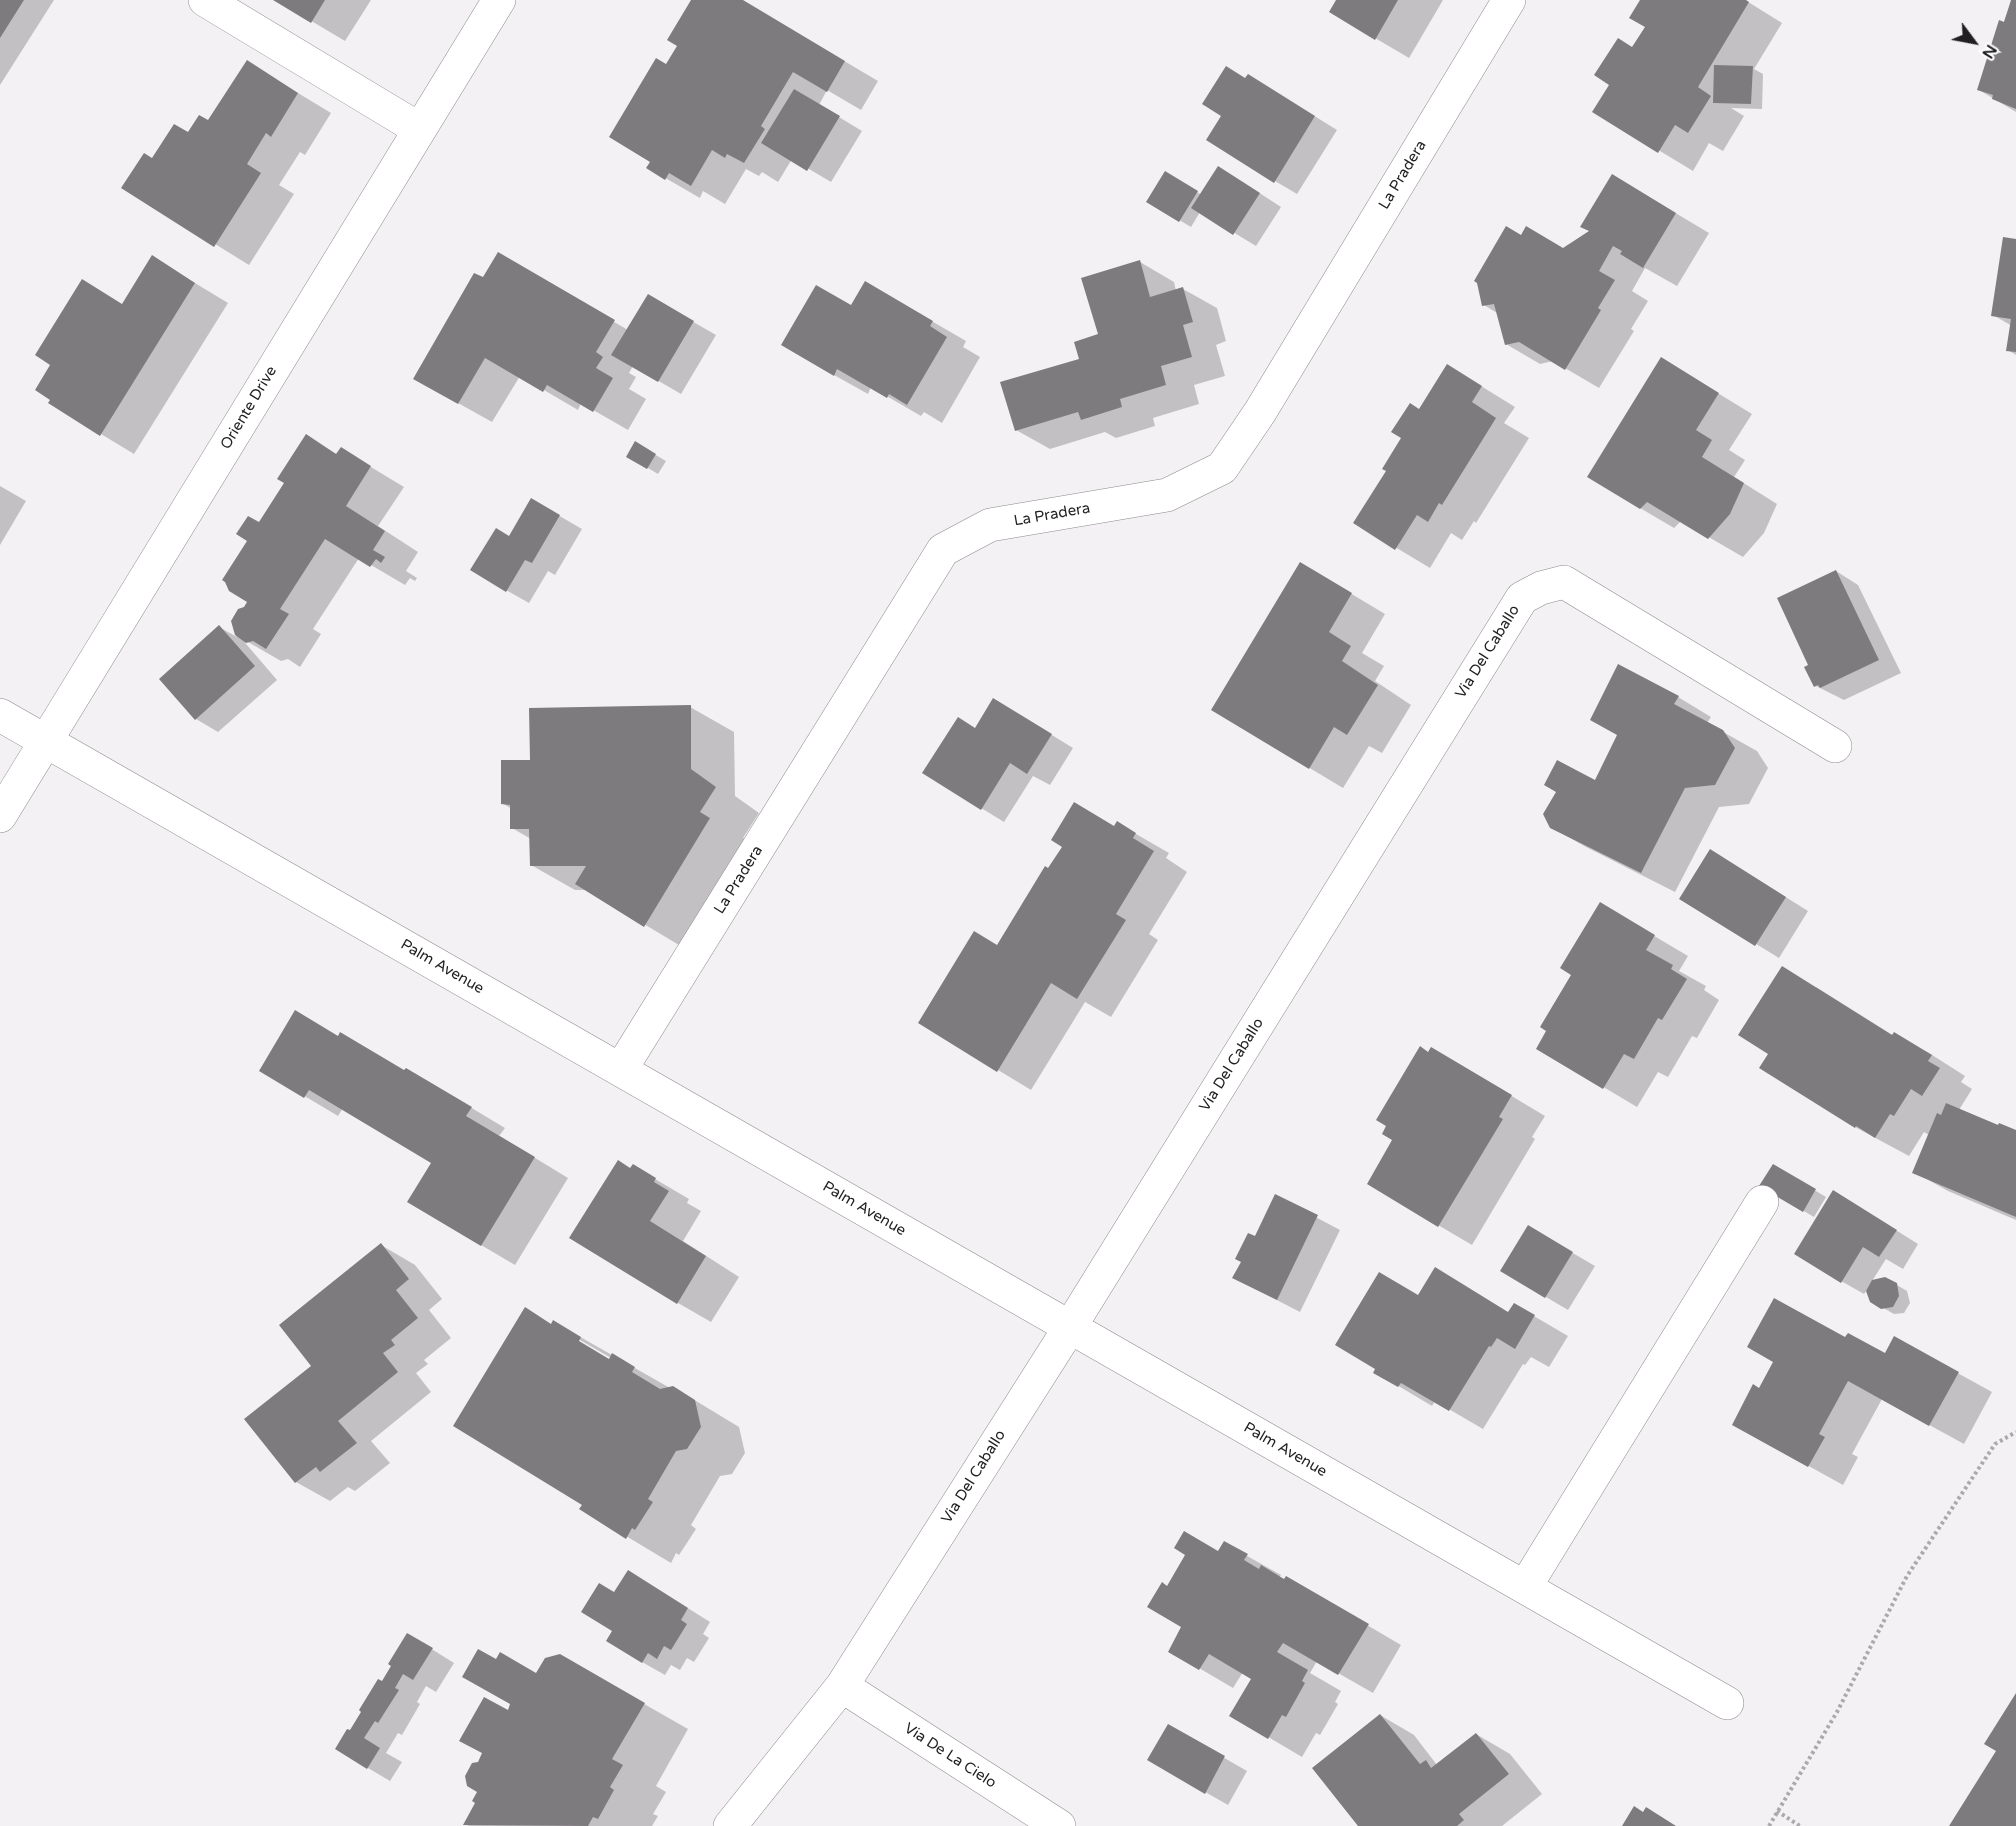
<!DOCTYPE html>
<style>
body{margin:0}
#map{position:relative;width:2016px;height:1826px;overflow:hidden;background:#f4f1f4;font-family:"Varela Round",sans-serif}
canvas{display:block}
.north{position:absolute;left:1944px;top:12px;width:60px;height:60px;-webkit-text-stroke:4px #fff;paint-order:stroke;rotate:122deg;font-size:16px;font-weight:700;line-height:24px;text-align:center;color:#201f21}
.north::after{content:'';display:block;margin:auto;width:21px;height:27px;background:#201f21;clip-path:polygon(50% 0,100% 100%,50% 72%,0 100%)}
</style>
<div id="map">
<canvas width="2016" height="1826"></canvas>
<div class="north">N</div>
</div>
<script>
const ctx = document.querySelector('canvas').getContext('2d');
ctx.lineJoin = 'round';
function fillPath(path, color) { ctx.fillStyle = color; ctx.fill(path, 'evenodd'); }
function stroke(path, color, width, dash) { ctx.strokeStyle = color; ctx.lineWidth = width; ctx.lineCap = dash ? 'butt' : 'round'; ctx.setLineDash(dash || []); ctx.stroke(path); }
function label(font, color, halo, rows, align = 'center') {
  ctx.font = font + ' "Varela Round",sans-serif'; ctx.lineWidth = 5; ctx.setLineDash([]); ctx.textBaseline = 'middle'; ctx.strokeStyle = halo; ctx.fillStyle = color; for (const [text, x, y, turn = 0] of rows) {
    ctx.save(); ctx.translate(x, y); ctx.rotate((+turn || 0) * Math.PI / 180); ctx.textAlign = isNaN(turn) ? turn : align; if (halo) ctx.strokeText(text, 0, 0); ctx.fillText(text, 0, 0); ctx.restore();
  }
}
fillPath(new Path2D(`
 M 0,0 L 54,0 L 0,85 Z
 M 276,0 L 371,0 L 345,41 Z
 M 693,0 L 741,0 L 878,81 L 861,110 L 827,90 L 819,105 L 862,131 L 831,182 L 792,159 L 778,182 L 762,172 L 759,176 L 746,169 L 725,204 L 703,191 L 700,198 L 648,168 L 652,161 L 667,66 L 679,46 Z
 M 1337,0 L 1443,0 L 1409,58 L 1375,38 Z
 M 1642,0 L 1745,0 L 1782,23 L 1754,69 L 1763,74 L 1762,109 L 1731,108 L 1744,116 L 1723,151 L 1709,143 L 1693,171 L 1594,111 L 1647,27 Z
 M 2012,0 L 2016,0 L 2016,112 L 1979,90 Z
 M 247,62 L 331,113 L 305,155 L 300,152 L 279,185 L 294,194 L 249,265 L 123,187 L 153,160 L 209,122 Z
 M 1246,79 L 1271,89 L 1337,130 L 1297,194 L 1275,181 Z
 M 1165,173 L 1202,195 L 1241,181 L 1281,207 L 1256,246 L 1200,212 L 1191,227 L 1149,202 Z
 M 1647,196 L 1709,233 L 1677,286 L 1645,268 L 1632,291 L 1648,301 L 1631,329 L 1634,331 L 1599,388 L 1553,361 L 1540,364 L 1506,344 L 1497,313 L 1484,305 L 1521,237 L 1563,249 Z
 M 2016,240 L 2016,355 L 2008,350 L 2012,326 L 1993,315 Z
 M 498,254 L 628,330 L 648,296 L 716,335 L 681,394 L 633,366 L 629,373 L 636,377 L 629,389 L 646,399 L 628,430 L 581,403 L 578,410 L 520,376 L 492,422 L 415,379 L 483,279 Z
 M 152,257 L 228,303 L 134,454 L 101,434 L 123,305 Z
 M 1140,262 L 1174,282 L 1176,291 L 1183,289 L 1217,308 L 1226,341 L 1216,345 L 1225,376 L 1194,385 L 1199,404 L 1153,418 L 1155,426 L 1116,438 L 1105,432 L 1050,449 L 1016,430 L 1100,335 Z
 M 866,283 L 966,341 L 963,347 L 980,357 L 942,423 L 924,412 L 921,416 L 871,387 L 868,394 L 834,375 Z
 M 1662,359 L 1752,414 L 1729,450 L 1745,460 L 1734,477 L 1777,504 L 1764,533 L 1743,557 L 1681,521 L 1674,528 L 1640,508 Z
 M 1481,386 L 1515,407 L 1504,423 L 1529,438 L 1476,523 L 1474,521 L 1462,540 L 1451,533 L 1430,568 L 1355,523 L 1388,471 L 1403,438 L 1420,411 Z
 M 306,436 L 338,455 L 341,449 L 404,487 L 378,526 L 418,552 L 406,571 L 417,578 L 415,581 L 410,578 L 405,585 L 359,558 L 313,629 L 321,634 L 300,667 L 288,659 L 281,661 L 241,638 L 277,680 L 218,732 L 196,719 L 219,627 L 237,637 L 232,621 L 249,602 L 259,524 L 286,483 Z
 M 635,443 L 666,461 L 658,474 L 628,456 Z
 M 0,486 L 26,501 L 0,545 Z
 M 532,500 L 582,529 L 555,575 L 548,571 L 529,603 L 506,590 L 509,538 Z
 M 1836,571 L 1858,585 L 1901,673 L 1844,700 L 1816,686 L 1810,665 Z
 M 1335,584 L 1385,614 L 1362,653 L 1384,666 L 1375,681 L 1411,705 L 1382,753 L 1369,746 L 1343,788 L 1213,710 Z
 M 1678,697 L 1711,717 L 1707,723 L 1757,751 L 1768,768 L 1749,804 L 1719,807 L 1675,892 L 1586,847 L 1551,827 L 1595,782 L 1619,735 Z
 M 690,707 L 734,732 L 735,796 L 759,813 L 743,838 L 753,845 L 689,951 L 587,890 L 575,890 L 531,865 L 531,839 L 512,828 L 512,809 L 502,803 L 531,761 Z
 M 1016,713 L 1073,748 L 1050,785 L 1033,776 L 1004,822 L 924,773 L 975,729 Z
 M 1117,823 L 1169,853 L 1166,858 L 1187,872 L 1149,934 L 1158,940 L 1111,1017 L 1085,1002 L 1031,1090 L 998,1070 L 998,947 L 1049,870 L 1115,827 Z
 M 1733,864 L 1808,911 L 1779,958 L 1681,898 Z
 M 1634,924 L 1688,956 L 1679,971 L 1706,986 L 1704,990 L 1719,1000 L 1697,1038 L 1692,1036 L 1668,1077 L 1658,1072 L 1637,1107 L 1538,1048 L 1548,1030 L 1573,975 Z
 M 1816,987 L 1894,1036 L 1929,1053 L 1965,1076 L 1961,1082 L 1972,1089 L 1959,1110 L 2016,1132 L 2016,1220 L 1948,1191 L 1914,1172 L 1929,1135 L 1924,1132 L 1909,1156 L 1855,1127 Z
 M 339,1038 L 440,1089 L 505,1128 L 499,1136 L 568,1178 L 515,1265 L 481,1245 L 433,1163 L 343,1108 L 338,1116 L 261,1070 Z
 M 1429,1053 L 1465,1068 L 1545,1116 L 1532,1137 L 1535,1139 L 1472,1245 L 1438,1225 L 1394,1140 Z
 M 633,1166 L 689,1199 L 687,1203 L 701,1211 L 683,1241 L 739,1277 L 711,1322 L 678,1303 L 631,1169 Z
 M 1774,1166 L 1826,1197 L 1814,1217 L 1761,1186 Z
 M 1276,1196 L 1340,1230 L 1300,1312 L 1234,1278 Z
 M 1856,1205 L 1918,1244 L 1903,1269 L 1886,1259 L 1872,1281 L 1885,1278 L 1907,1291 L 1910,1303 L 1904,1313 L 1894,1314 L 1871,1301 L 1867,1290 L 1864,1294 L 1841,1281 Z
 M 1528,1227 L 1595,1266 L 1568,1310 L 1502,1271 Z
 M 381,1245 L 415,1265 L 442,1299 L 429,1310 L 451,1338 L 424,1360 L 428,1364 L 416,1373 L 431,1392 L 371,1441 L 390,1463 L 355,1491 L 348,1487 L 330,1501 L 296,1482 L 313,1366 Z
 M 1419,1296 L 1509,1313 L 1515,1305 L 1568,1336 L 1549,1367 L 1531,1357 L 1525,1365 L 1523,1364 L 1483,1429 L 1435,1401 L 1432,1406 L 1375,1372 Z
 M 526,1309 L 552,1325 L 554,1322 L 670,1388 L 673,1387 L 739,1427 L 745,1453 L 732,1474 L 720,1476 L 691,1525 L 696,1529 L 679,1555 L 676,1553 L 671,1563 L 581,1509 L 584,1504 ZM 573,1336 L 611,1358 L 611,1361 L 572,1338 Z
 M 1894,1338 L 1992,1392 L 1964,1444 L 1882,1399 L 1852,1454 L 1858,1457 L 1843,1485 L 1767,1443 L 1760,1390 L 1774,1362 L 1846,1339 L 1885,1355 Z
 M 1224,1543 L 1281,1575 L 1279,1578 L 1285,1581 L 1287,1578 L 1401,1645 L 1373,1693 L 1317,1661 L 1310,1673 L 1341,1691 L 1335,1702 L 1338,1704 L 1320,1735 L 1316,1733 L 1302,1757 L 1231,1715 L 1253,1678 L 1243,1672 L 1233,1688 L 1170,1651 L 1183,1626 L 1167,1587 L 1218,1553 Z
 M 651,1585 L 710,1622 L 703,1634 L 709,1638 L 694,1662 L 687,1658 L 680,1670 L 671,1665 L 665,1675 L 642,1662 L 615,1630 L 615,1594 Z
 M 430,1648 L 454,1663 L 436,1692 L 426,1686 L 417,1702 L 420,1704 L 402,1735 L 398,1733 L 386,1753 L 402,1762 L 390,1781 L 368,1768 L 350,1732 L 382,1683 Z
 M 560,1656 L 688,1729 L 656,1786 L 666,1792 L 653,1814 L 658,1816 L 652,1826 L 469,1826 L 465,1824 L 477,1803 L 479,1763 L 512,1704 L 497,1661 L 537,1675 Z
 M 1380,1715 L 1414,1735 L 1437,1765 L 1476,1734 L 1510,1754 L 1542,1794 L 1502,1826 L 1359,1826 Z
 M 1169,1726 L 1247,1771 L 1228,1805 L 1149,1760 Z`), '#0003');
fillPath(new Path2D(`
 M 0,0 L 24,0 L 0,38 Z
 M 273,0 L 325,0 L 311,23 Z
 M 691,0 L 743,0 L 845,61 L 827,92 L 793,72 L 761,126 L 765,129 L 744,163 L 727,154 L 725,158 L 712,150 L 691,186 L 669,173 L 665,180 L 646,168 L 650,162 L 609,137 L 656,58 L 666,64 L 677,46 L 667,40 Z
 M 1336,0 L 1398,0 L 1375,40 L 1329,12 Z
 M 1640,0 L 1746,0 L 1749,2 L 1698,87 L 1711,96 L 1688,133 L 1675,125 L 1658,153 L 1592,112 L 1609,85 L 1594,75 L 1618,38 L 1632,47 L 1645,27 L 1629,18 Z
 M 2011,0 L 2016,0 L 2016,109 L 1992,99 L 1993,95 L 1977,90 L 1999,20 L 2004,22 Z
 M 247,60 L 298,93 L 271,137 L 266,133 L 247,164 L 261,173 L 214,247 L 121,188 L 144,153 L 152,158 L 174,124 L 188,132 L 199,115 L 208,120 Z
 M 1714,65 L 1753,66 L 1751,104 L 1713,103 Z
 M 1226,66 L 1245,78 L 1248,74 L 1315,116 L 1274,183 L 1206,140 L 1221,116 L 1202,104 Z
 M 794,89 L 840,116 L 807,171 L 761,143 Z
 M 1218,166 L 1260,193 L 1233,235 L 1191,208 Z
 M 1165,171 L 1198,191 L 1179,222 L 1146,202 Z
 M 1612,174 L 1676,213 L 1643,268 L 1620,254 L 1622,251 L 1613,246 L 1599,271 L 1615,280 L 1598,308 L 1601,310 L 1565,370 L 1519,342 L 1505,345 L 1494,304 L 1482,306 L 1477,283 L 1474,281 L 1506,226 L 1521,235 L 1526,226 L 1563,248 L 1589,231 L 1580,227 Z
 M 2003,237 L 2016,239 L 2016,352 L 2006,351 L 2011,319 L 1991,316 Z
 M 498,252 L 615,320 L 596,352 L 603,357 L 596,368 L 613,378 L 593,412 L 547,385 L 543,392 L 485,358 L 458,404 L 413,379 L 474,273 L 483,277 Z
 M 152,255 L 195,283 L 100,436 L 48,403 L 50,400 L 35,390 L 50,365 L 35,355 L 82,279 L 122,304 Z
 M 1140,260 L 1150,297 L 1183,287 L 1193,322 L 1183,325 L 1192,357 L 1161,366 L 1166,385 L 1120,399 L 1122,407 L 1081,420 L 1078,412 L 1015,431 L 1000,382 L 1079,359 L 1074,342 L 1098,334 L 1081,278 Z
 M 865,281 L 933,321 L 930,326 L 947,337 L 907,405 L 889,394 L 887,398 L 837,369 L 834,376 L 781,345 L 816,285 L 851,305 Z
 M 648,294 L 694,321 L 658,382 L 611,355 Z
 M 1661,357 L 1719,393 L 1696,430 L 1712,440 L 1702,457 L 1744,483 L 1730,514 L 1708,539 L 1647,502 L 1640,509 L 1587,477 Z
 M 1447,364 L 1482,386 L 1472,402 L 1496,418 L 1442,505 L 1439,503 L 1428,522 L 1417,515 L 1395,550 L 1353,523 L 1386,471 L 1382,469 L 1401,438 L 1391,432 L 1410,403 L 1419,409 Z
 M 306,434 L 336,454 L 341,447 L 371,466 L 346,506 L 385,531 L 373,550 L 385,557 L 381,563 L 376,559 L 370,567 L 325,539 L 280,609 L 289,614 L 266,649 L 253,641 L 246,643 L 235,635 L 231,621 L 238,609 L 244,607 L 247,602 L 229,591 L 225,582 L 222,580 L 247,541 L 236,534 L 248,516 L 259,522 L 284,483 L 277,479 Z
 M 635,441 L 656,454 L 647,469 L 626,457 Z
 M 531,498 L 560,515 L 532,563 L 525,560 L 506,592 L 470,570 L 496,528 L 509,536 Z
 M 1300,562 L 1352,593 L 1329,632 L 1351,646 L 1342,661 L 1378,685 L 1347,735 L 1334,727 L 1309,769 L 1211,710 Z
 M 1836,570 L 1879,660 L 1820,688 L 1818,685 L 1814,687 L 1804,667 L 1808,665 L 1777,598 Z
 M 219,625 L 255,666 L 195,720 L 159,679 Z
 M 1618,664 L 1679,696 L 1674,704 L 1723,730 L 1735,748 L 1715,785 L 1685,788 L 1641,873 L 1550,828 L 1543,814 L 1556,792 L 1544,785 L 1557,760 L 1595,780 L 1617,735 L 1590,720 Z
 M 993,698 L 1052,734 L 1027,774 L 1010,763 L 981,810 L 922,773 L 958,717 L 975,728 Z
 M 691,705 L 691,769 L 716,787 L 700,812 L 710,818 L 644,927 L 575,884 L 586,866 L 530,866 L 529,829 L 510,829 L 510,805 L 501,804 L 501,760 L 530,760 L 529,708 Z
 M 1074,802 L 1114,826 L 1117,821 L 1136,833 L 1133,838 L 1154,851 L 1116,914 L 1126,920 L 1077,999 L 1051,983 L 997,1072 L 918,1023 L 974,931 L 997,945 L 1045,866 L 1048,868 L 1062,847 L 1051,840 Z
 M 1710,849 L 1786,897 L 1755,946 L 1679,899 Z
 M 1600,902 L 1655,935 L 1646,950 L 1673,965 L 1671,969 L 1687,979 L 1662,1020 L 1658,1018 L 1634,1059 L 1624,1054 L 1603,1089 L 1536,1049 L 1546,1031 L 1540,1027 L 1571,975 L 1560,968 Z
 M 1782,966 L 1892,1035 L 1894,1032 L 1932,1055 L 1928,1061 L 1940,1068 L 1922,1096 L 1911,1089 L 1894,1116 L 1890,1114 L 1875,1138 L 1856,1126 L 1855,1128 L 1759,1068 L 1768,1054 L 1738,1035 Z
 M 295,1010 L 338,1036 L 340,1032 L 404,1070 L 406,1068 L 472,1107 L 466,1116 L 535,1157 L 481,1246 L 407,1202 L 431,1163 L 309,1090 L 304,1098 L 259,1071 Z
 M 1420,1046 L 1428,1052 L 1431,1047 L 1512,1095 L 1499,1117 L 1503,1119 L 1438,1227 L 1367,1184 L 1392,1140 L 1382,1134 L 1386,1126 L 1376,1120 Z
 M 1946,1103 L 1998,1125 L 1999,1123 L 2016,1130 L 2016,1217 L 1912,1173 L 1937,1113 L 1941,1115 Z
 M 618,1160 L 630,1168 L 633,1164 L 656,1178 L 654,1182 L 669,1191 L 650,1221 L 706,1256 L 677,1304 L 569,1238 Z
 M 1773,1164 L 1816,1189 L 1803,1212 L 1759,1186 Z
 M 1833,1190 L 1897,1230 L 1879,1257 L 1863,1247 L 1841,1283 L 1794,1254 Z
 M 1275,1194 L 1318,1215 L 1277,1300 L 1232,1278 L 1241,1262 L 1235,1259 L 1248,1233 L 1255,1236 Z
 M 1528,1225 L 1573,1252 L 1545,1298 L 1500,1271 Z
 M 381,1243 L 409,1279 L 396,1290 L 418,1318 L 391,1340 L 395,1345 L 383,1353 L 398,1372 L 338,1421 L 357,1443 L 320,1472 L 316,1467 L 295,1483 L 244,1419 L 311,1366 L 279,1325 Z
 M 1435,1267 L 1508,1312 L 1514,1303 L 1535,1315 L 1515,1349 L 1497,1338 L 1491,1347 L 1489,1346 L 1449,1411 L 1401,1383 L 1398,1387 L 1373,1373 L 1375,1369 L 1335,1345 L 1379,1272 L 1418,1295 Z
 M 1885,1277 L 1897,1283 L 1899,1296 L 1893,1307 L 1881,1309 L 1870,1302 L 1866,1291 L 1872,1280 Z
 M 1774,1298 L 1845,1337 L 1848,1333 L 1885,1353 L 1894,1336 L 1959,1372 L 1929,1426 L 1848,1381 L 1819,1434 L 1825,1437 L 1808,1467 L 1732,1425 L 1753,1384 L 1759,1388 L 1773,1362 L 1747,1347 Z
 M 525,1307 L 551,1324 L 553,1320 L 581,1337 L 579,1341 L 609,1359 L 612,1353 L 635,1367 L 632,1372 L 660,1389 L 673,1386 L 695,1400 L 701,1427 L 687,1449 L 676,1451 L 648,1499 L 653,1502 L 635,1530 L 632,1528 L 626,1539 L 579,1509 L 582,1505 L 453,1426 Z
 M 1184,1531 L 1218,1551 L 1224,1541 L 1248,1554 L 1244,1560 L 1259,1569 L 1261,1565 L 1284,1579 L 1286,1576 L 1369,1624 L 1338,1675 L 1283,1643 L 1277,1652 L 1308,1670 L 1302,1681 L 1305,1683 L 1286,1717 L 1282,1715 L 1268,1739 L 1229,1716 L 1251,1679 L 1209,1654 L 1199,1670 L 1168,1652 L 1181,1627 L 1147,1607 L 1162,1582 L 1167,1586 L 1185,1555 L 1174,1548 Z
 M 628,1570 L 688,1608 L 681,1620 L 687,1624 L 671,1650 L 664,1646 L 657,1659 L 648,1653 L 642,1663 L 606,1641 L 612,1631 L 581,1612 L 599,1583 L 614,1592 Z
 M 407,1633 L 433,1648 L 413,1680 L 403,1674 L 395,1688 L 399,1690 L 378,1723 L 375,1721 L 364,1738 L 380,1748 L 367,1769 L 335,1749 L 347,1729 L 350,1730 L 361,1712 L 359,1710 L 378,1679 L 382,1681 L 391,1666 L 388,1664 Z
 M 478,1649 L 496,1659 L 500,1652 L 536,1673 L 545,1658 L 560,1654 L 645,1703 L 612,1759 L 623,1765 L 610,1787 L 614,1790 L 598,1819 L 593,1817 L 588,1826 L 463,1825 L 475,1803 L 472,1801 L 477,1792 L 467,1786 L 465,1776 L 472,1763 L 478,1762 L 482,1753 L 459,1741 L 484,1697 L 508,1710 L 510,1704 L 462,1677 Z
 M 2016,1693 L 2016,1826 L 1949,1826 L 1996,1751 L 1984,1744 Z
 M 1380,1714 L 1420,1764 L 1426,1760 L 1431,1768 L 1476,1733 L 1509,1774 L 1459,1814 L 1464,1820 L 1457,1826 L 1358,1826 L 1312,1768 Z
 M 1168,1724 L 1225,1756 L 1205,1794 L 1147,1760 Z
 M 1634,1806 L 1643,1812 L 1646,1807 L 1676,1826 L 1622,1826 Z`), '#7e7b7f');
const minor = new Path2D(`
 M 205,0 L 419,129
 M 0,715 L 1727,1703
 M 0,816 L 499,0
 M 621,1069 L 943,550 L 990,525 L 1167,495 L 1222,468 L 1260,412 L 1509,0
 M 1525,1587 L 1762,1202
 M 842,1686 L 1059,1826
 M 730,1826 L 842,1686 L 1070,1327 L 1522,598 L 1541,588 L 1564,582 L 1835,746`);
stroke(minor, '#8d8a8d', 34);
stroke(new Path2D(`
 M 1777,1811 L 1800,1826
 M 1769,1826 L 1837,1712 L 1907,1576 L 1995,1444 L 2016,1432`), '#aca9ac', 4, [3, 3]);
stroke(minor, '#fff', 33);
label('15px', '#201f21', '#fff', [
 ["La Pradera",1403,175,-59],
 ["Oriente Drive",249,408,-59],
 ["La Pradera",1052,515,-10],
 ["Via Del Caballo",1488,652,-58],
 ["La Pradera",739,880,-58],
 ["Palm Avenue",442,967,30],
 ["Via Del Caballo",1232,1065,-58],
 ["Palm Avenue",864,1209,30],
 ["Palm Avenue",1285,1450,30],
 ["Via Del Caballo",974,1477,-58],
 ["Via De La Cielo",950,1756,33]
]);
</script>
